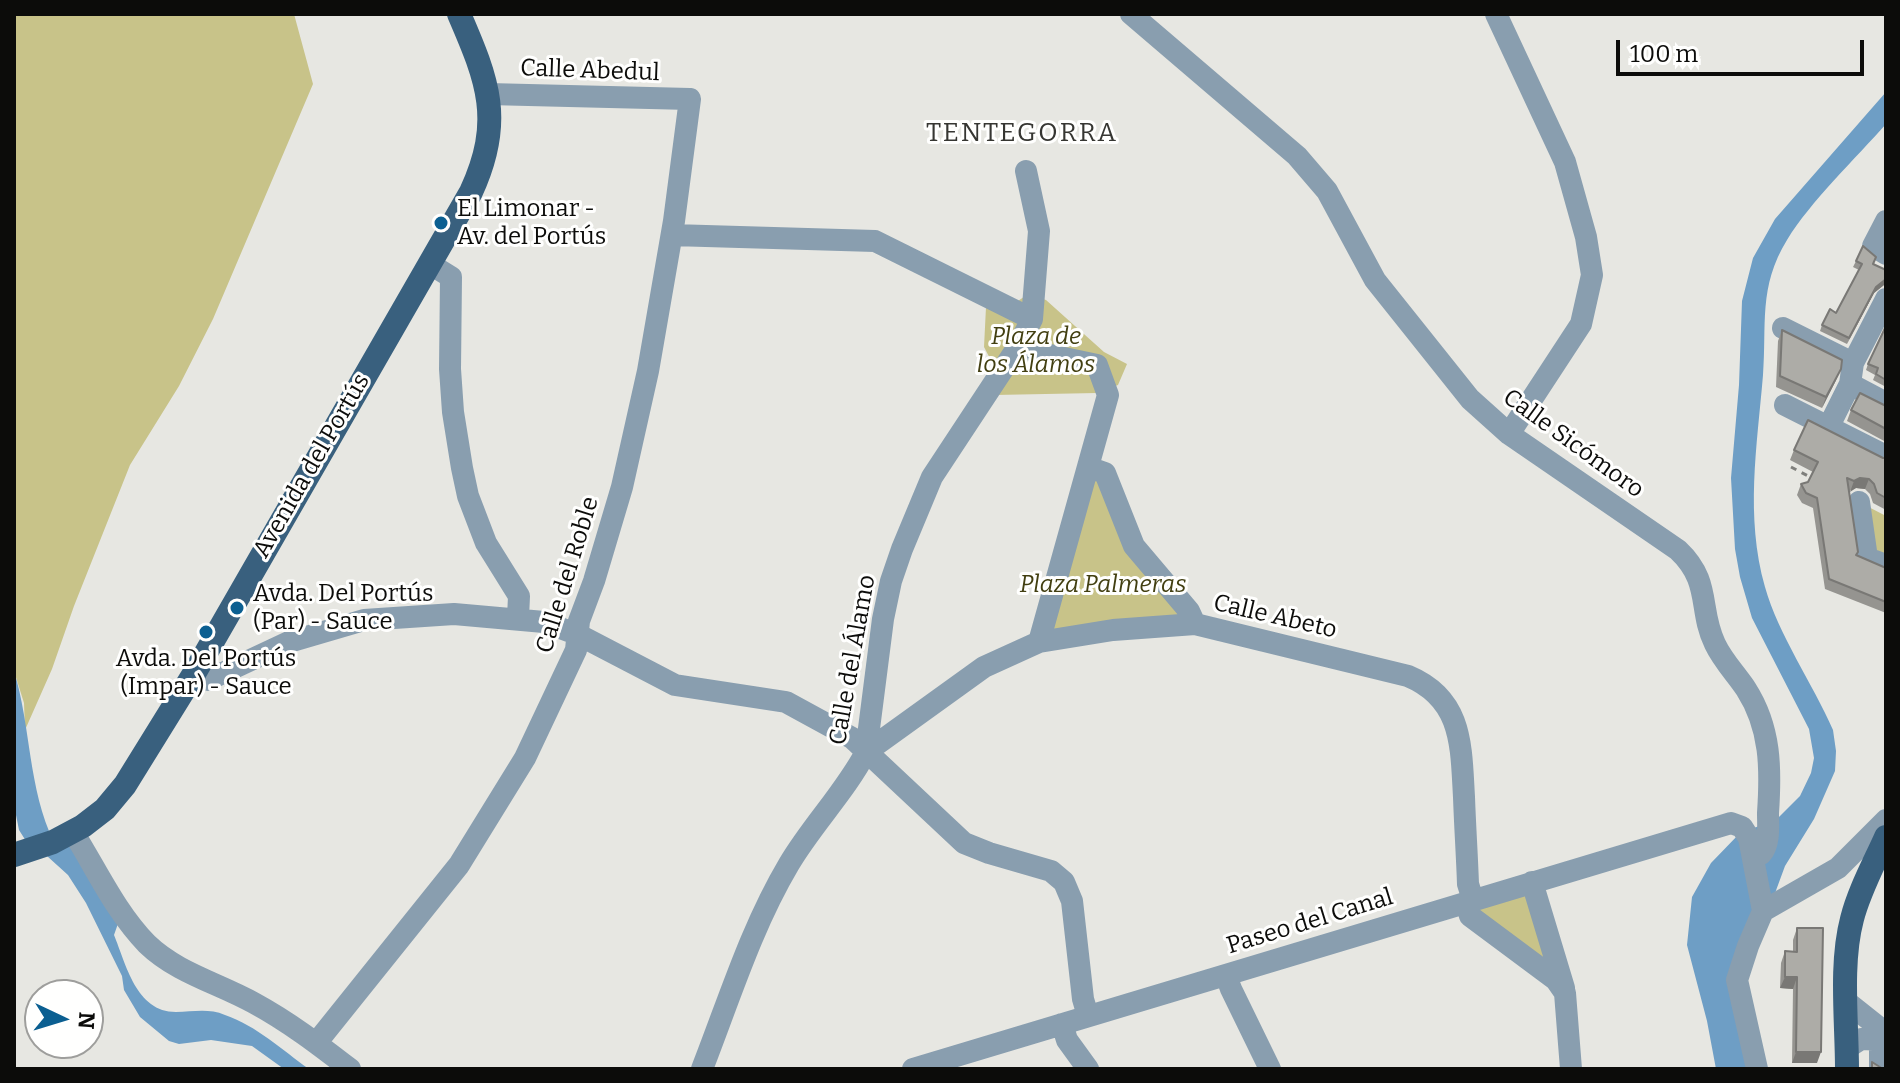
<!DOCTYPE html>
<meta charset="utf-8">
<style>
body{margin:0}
#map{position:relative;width:1900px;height:1083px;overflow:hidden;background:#e7e7e2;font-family:Bitter,serif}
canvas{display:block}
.frame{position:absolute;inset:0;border:16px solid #0c0c0a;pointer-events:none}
.north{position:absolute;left:24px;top:979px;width:80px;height:80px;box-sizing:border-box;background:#fffffe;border:2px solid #9e9e9c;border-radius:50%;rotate:94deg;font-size:22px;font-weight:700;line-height:32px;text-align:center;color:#0c0c0a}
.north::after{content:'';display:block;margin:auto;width:28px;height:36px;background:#0b5f91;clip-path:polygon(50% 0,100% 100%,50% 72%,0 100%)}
.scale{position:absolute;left:1616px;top:40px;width:248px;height:36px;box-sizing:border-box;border:4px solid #0c0c0a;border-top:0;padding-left:10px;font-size:24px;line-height:28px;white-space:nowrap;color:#0c0c0a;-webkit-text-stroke:6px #fffffe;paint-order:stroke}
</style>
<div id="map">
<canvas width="1900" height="1083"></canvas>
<div class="frame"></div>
<div class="north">N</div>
<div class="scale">100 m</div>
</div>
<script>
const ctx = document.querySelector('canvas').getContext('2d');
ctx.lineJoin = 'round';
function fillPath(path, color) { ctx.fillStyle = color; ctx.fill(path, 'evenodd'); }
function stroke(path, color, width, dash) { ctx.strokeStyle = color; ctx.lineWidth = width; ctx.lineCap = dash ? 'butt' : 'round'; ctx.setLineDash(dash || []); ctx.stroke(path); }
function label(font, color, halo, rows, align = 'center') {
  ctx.font = font + ' Bitter,serif'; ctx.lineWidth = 6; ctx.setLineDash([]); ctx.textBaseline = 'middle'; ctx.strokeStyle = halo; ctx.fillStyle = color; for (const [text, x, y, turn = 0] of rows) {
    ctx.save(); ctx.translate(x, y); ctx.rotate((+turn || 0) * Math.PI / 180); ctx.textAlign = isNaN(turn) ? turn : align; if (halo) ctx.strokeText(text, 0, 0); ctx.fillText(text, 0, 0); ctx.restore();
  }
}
fillPath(new Path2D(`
 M 14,14 L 294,14 L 313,84 L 213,319 L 179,386 L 130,465 L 74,606 L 52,669 L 25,730 L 24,703 L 14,671 Z
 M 1028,294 L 1046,300 L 1104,352 L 1127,364 L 1118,385 L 1097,393 L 994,395 L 995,368 L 984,347 L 986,307 L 1018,301 Z
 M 1088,467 L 1195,624 L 1039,642 Z
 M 1859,502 L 1886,516 L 1886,565 L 1867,558 Z
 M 1532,882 L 1565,993 L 1466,902 Z`), '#c8c389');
fillPath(new Path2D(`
 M 1886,92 L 1886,124 C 1856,158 1810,202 1787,240 C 1758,287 1767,325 1763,375 C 1757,447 1745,516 1765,587 C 1778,634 1813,684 1833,730 L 1836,751 L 1835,771 L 1814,819 L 1785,866 L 1743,980 L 1763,1069 L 1716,1069 L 1707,1021 L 1687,945 L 1692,897 L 1711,863 L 1740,833 L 1776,820 L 1800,796 L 1811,773 L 1814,758 L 1809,729 L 1752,618 L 1740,577 L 1735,549 L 1731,478 L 1739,385 L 1742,301 L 1753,258 L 1775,219 Z
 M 14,671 C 31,726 28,789 54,842 L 73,832 L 121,915 L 114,935 C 126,964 136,1012 176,1012 C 193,1012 208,1008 225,1015 C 257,1026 282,1050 309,1069 L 284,1069 L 252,1046 L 211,1040 L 179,1044 L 169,1041 L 140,1017 L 124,990 L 122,976 L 86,903 L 68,875 L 47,856 L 31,849 L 19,830 L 14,805 Z`), '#6e9ec5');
stroke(new Path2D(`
 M 1791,467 L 1812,478`), '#7f7f7c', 3, [6, 6]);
stroke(new Path2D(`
 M 1131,14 L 1297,156 L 1327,191 L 1375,280 L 1470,399 L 1509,434 L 1678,550 C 1712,582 1698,609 1715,644 C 1723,661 1736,674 1746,689 C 1771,728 1771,769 1768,813 C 1768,826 1770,844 1761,854 L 1755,857
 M 1496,14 L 1565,162 L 1586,237 L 1592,275 L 1581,324 L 1509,434
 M 1026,171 L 1039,231 L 1032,319
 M 1886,221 L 1873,246 L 1886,254
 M 672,235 L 875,241 L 1032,319 L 1017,348 L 932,477 L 902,549 L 891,581 L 883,619 L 866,752 C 845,792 812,825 789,864 C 751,928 729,1000 702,1069
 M 430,264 L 451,277 L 450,369 L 453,412 L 462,468 L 468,496 L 486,543 L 519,596 L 518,618
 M 1783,328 L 1853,363
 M 1017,348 L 1097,365 L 1108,395 L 1039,642
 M 1850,384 L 1886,403
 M 1785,405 L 1886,456
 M 1829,426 L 1850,384 L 1853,363 L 1886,299
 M 1088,467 L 1105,473 L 1134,546 L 1189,611 L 1195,624
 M 1859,502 L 1867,558 L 1886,565
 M 195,672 L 208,680 L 289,642 L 364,620 L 454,614 L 544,622 L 579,635 L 675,685 L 786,702 L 852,738 L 964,843 L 989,853 L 1051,871 L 1064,882 L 1072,901 L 1083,999 L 1088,1016
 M 866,752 L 984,667 L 1039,642 L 1113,630 L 1195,624 L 1408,676 C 1463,699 1461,746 1464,797 C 1465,826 1467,855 1468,884 L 1473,900
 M 73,832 C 97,870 115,911 147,944 C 177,973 218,983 254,1003 C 289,1022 319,1045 350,1069
 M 1532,882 L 1564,988
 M 1466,902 L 1470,916 L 1556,980 L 1565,993 L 1571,1069
 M 1763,911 L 1838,868 L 1886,820
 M 1226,975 L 1231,989 L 1270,1069
 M 1847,1002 L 1886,1033
 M 1062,1024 L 1067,1040 L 1088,1069
 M 317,1042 L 459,865 L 525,758 L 576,650 L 579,621 L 594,581 L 622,487 L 648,371 L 674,221 L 690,99 L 488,94
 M 1847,1048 L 1861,1039 L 1886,1040
 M 913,1069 L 1731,823 L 1742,827 L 1749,838 L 1763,911 L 1748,946 L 1737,980 L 1757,1069
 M 1880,1069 L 1880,1050 L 1886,1046`), '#899eaf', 22);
stroke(new Path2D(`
 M 14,855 L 53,842 L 83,826 L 105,809 L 125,785 L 195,672 L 471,192 C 504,121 488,81 459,14
 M 1847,1069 C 1847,1022 1840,964 1852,919 C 1859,891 1874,864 1886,837`), '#39607e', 24);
fillPath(new Path2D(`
 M 1856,261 L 1874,264 L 1886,270 L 1886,281 L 1884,285 L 1874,293 L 1847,344 L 1820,331 L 1822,325 L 1836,313 L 1859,270 L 1853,267 Z
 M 1886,326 L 1886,387 L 1873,380 L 1875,375 L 1866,370 L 1869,361 Z
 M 1782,330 L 1836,380 L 1822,408 L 1776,387 L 1778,341 Z
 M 1886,406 L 1886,442 L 1847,421 L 1851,410 Z
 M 1794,450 L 1886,458 L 1886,510 L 1873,503 L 1870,494 L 1865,489 L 1856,488 L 1849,491 L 1857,556 L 1886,568 L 1886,613 L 1825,589 L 1813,508 L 1802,503 L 1797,495 L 1801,484 L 1808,482 L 1813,472 L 1790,460 Z
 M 1797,928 L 1817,1063 L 1792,1063 L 1793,989 L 1780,988 L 1781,963 L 1785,951 L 1793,952 L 1793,940 Z`), '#959490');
fillPath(new Path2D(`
 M 1886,280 L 1884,285 L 1874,293 L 1847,344 L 1876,287 Z
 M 1841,369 L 1836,380 L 1822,408 L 1826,397 Z
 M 1860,478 L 1869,479 L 1865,489 L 1856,488 L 1850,492 L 1854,481 Z
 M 1785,977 L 1797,977 L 1793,989 L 1780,988 Z
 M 1796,1052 L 1821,1052 L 1817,1063 L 1792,1063 Z`), '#797875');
const building = new Path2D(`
 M 1863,246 L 1876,257 L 1873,264 L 1886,270 L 1886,279 L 1876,287 L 1849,338 L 1822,325 L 1830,309 L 1836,313 L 1862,264 L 1856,261 Z
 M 1886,326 L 1886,380 L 1876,374 L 1878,368 L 1868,364 Z
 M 1782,330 L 1842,360 L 1841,369 L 1826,397 L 1780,376 Z
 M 1860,393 L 1886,406 L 1886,429 L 1851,410 Z
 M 1808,420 L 1883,458 L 1886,458 L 1886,498 L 1877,493 L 1874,484 L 1869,479 L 1860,478 L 1854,481 L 1847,478 L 1858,552 L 1856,555 L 1886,568 L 1886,602 L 1829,579 L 1817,498 L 1806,493 L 1801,484 L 1808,482 L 1818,462 L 1794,450 Z
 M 1797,928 L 1823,928 L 1821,1052 L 1796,1052 L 1797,977 L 1785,977 L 1785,951 L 1797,952 Z
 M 1872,1062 L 1883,1069 L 1872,1069 Z`);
fillPath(building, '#adaca7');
stroke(building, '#797875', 2);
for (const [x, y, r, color] of [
 [441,223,8,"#0b5f91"],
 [237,608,8,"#0b5f91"],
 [206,632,8,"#0b5f91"]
]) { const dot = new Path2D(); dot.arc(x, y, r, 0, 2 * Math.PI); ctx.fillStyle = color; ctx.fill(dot); stroke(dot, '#fffffe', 3); }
label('24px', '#0c0c0a', '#fffffe', [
 ["Calle Abedul",590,71,2],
 ["Calle Sicómoro",1573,444,36],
 ["Avenida del Portús",312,466,-60],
 ["Calle del Roble",568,575,-73],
 ["Calle Abeto",1275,617,13],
 ["Calle del Álamo",853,660,-80],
 ["Paseo del Canal",1310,922,-17]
]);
label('24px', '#0c0c0a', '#fffffe', [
 ["El Limonar -",457,209],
 ["Av. del Portús",457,237],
 ["Avda. Del Portús",253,594],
 ["(Par) - Sauce",253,622],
 ["Avda. Del Portús",206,659,"center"],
 ["(Impar) - Sauce",206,687,"center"]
], 'left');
label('italic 24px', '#423f11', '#fffffe', [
 ["Plaza de",1036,337],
 ["los Álamos",1036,365],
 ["Plaza Palmeras",1103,585]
]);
ctx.letterSpacing = '2px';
label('26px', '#363632', '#fffffe', [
 ["TENTEGORRA",1022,134]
]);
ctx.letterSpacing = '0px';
</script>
